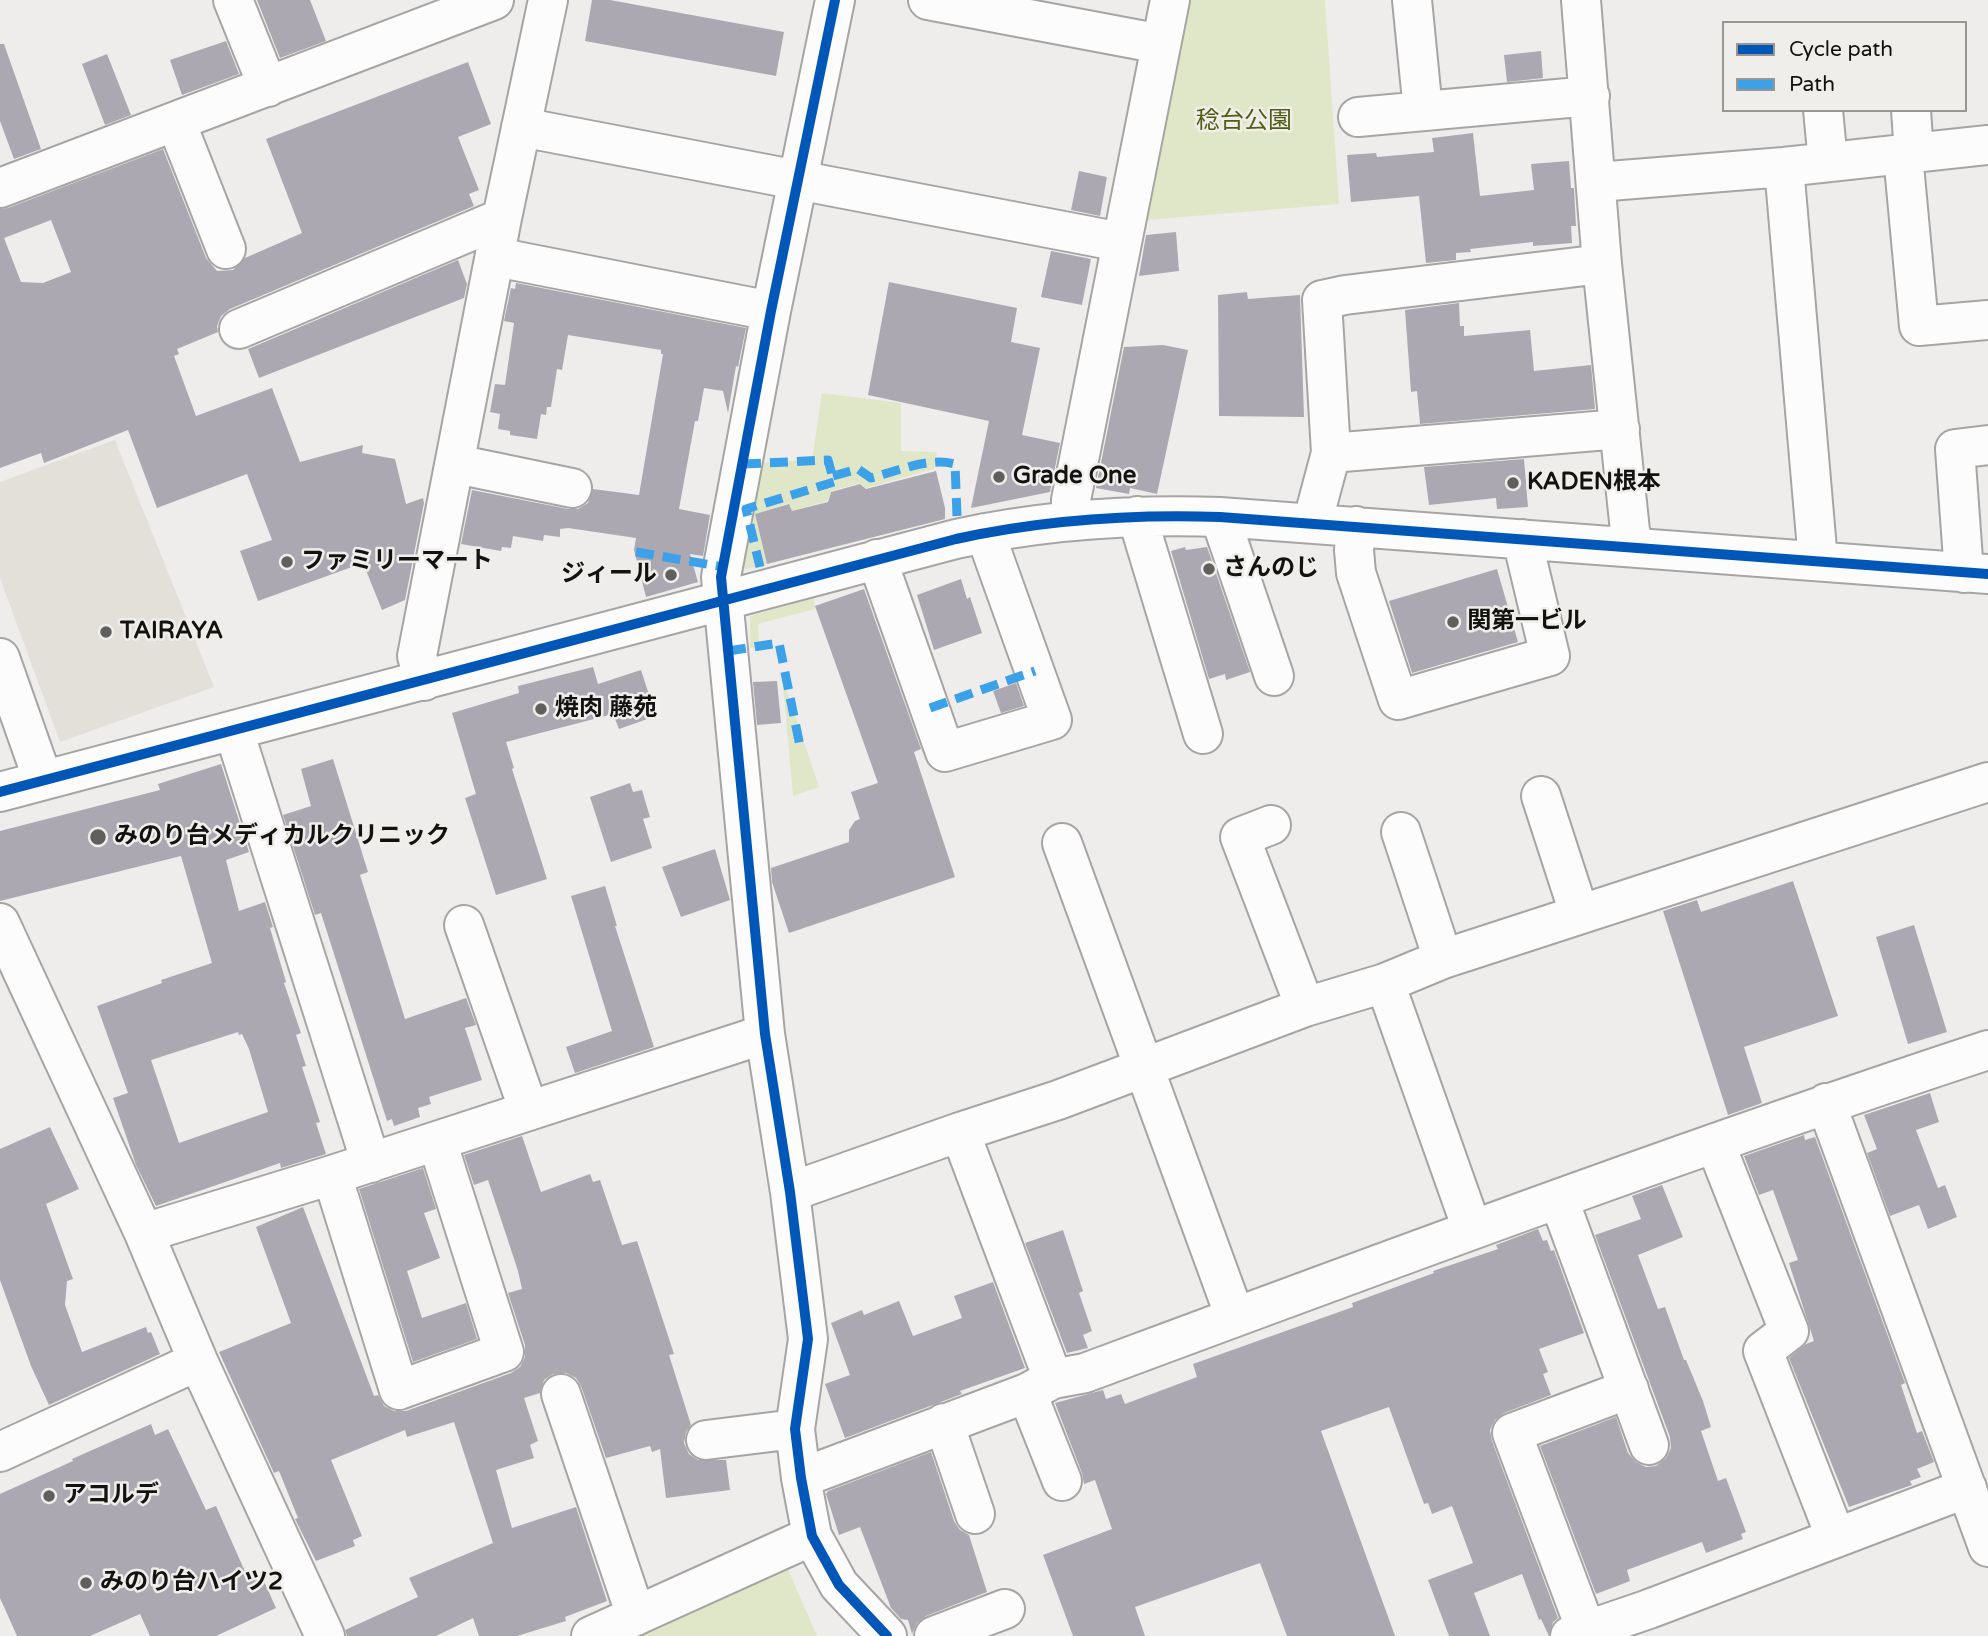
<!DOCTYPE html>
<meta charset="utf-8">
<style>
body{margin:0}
#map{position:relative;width:1988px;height:1636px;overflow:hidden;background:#efedeb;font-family:"Varela Round",sans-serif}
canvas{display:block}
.legend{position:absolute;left:1722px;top:21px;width:245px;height:91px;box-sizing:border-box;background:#f0eeea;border:2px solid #979693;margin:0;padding:9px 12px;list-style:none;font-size:21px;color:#121211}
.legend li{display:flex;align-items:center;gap:14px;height:35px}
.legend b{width:35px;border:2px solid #979693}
</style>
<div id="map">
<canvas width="1988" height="1636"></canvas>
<ul class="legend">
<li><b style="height:9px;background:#0057b8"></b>Cycle path</li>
<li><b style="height:9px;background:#3da1ea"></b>Path</li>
</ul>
</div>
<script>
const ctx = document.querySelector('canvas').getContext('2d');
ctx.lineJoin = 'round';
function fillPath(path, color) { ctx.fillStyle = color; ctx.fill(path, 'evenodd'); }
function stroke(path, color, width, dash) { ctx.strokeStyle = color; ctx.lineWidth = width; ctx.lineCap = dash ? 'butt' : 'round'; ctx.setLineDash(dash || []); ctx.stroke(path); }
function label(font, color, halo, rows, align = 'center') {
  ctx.font = font + ' "Varela Round","Noto Sans JP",sans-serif'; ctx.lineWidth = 5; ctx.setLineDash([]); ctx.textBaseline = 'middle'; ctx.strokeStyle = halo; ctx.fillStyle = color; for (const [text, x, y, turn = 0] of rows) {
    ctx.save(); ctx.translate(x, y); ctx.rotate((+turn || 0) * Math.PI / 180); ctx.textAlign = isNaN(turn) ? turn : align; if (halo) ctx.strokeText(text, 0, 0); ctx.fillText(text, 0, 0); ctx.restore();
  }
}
fillPath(new Path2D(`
 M 115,440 L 214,687 L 60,742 L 0,578 L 0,482 Z`), '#e3dfd9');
fillPath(new Path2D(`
 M 1179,0 L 1325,0 L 1339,204 L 1134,221 Z
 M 822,393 L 901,403 L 901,451 L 937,452 L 934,469 L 866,488 L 860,483 L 831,491 L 827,501 L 792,511 L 789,503 L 755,514 L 767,564 L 734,572 L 755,463 L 812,460 Z
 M 814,598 L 815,609 L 758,624 L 759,647 L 750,648 L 750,616 Z
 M 782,676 L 819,787 L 793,796 Z
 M 784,1560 L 817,1636 L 626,1636 Z`), '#e0e7c9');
fillPath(new Path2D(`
 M 257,0 L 310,0 L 326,41 L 280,58 Z
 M 592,0 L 610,0 L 784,32 L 776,76 L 585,41 Z
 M 226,41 L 239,74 L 182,95 L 170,60 Z
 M 0,44 L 4,44 L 41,149 L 14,159 L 0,121 Z
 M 1541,51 L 1543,78 L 1507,82 L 1504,55 Z
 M 107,54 L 131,115 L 105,125 L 82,64 Z
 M 468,62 L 491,124 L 458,137 L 479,190 L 469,194 L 474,206 L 230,309 L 221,316 L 217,326 L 218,332 L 177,349 L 179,354 L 174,356 L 196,416 L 272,388 L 300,462 L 363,445 L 362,453 L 395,459 L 406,504 L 423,498 L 424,503 L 405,600 L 382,610 L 363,563 L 258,601 L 240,551 L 272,540 L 247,474 L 157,508 L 128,430 L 44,463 L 41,453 L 0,468 L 0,209 L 8,208 L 163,149 L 206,258 L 217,271 L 233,270 L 245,258 L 302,233 L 266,139 ZM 51,220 L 71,272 L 43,283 L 21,282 L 4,238 Z
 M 1473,133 L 1480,196 L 1534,190 L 1531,164 L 1569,161 L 1571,188 L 1574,188 L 1576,226 L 1571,226 L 1572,243 L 1533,246 L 1533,242 L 1470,249 L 1471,252 L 1456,253 L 1456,260 L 1426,263 L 1419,196 L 1351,202 L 1347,155 L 1376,153 L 1377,157 L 1434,152 L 1432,138 Z
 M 1079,171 L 1107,177 L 1100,216 L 1071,210 Z
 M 1176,232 L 1179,271 L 1139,276 L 1146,235 Z
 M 1051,251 L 1091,259 L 1082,305 L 1041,297 Z
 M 458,260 L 467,284 L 464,298 L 259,378 L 248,349 Z
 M 889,282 L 1017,308 L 1011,342 L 1040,348 L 1022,435 L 1060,443 L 1050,492 L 971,508 L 989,421 L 868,395 Z
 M 516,283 L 746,328 L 738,367 L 736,366 L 728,413 L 723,391 L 704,388 L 698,421 L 695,421 L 679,509 L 710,515 L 703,556 L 690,554 L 698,582 L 646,597 L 634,550 L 636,538 L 568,528 L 560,529 L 560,537 L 544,535 L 543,541 L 513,536 L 511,548 L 502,547 L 501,551 L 461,544 L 472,490 L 568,509 L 578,509 L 588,503 L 593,489 L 639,495 L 663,354 L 661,354 L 661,350 L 568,335 L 562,370 L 557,369 L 551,407 L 547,407 L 546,415 L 541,414 L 537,439 L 510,435 L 510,431 L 498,429 L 500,414 L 490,412 L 495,384 L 505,385 L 514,323 L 504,321 L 511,288 L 515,289 Z
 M 1247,292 L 1248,299 L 1300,295 L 1304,417 L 1219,416 L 1218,295 Z
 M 1459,303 L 1460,326 L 1464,326 L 1464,336 L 1530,330 L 1534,371 L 1591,365 L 1595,409 L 1420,424 L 1417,391 L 1411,392 L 1405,310 Z
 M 1163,345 L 1188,350 L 1157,494 L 1130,488 L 1129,494 L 1096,488 L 1124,347 Z
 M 1524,459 L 1528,507 L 1497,509 L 1496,498 L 1429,505 L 1424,467 Z
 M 936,471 L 945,508 L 945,519 L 767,564 L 755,514 L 789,504 L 792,511 L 828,502 L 831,492 L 860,484 L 866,489 Z
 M 1185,547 L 1186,550 L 1207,547 L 1250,672 L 1226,680 L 1225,674 L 1209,679 L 1171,551 Z
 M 1497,569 L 1518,642 L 1412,673 L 1389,601 Z
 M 961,579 L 967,599 L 970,597 L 982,633 L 934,650 L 917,595 Z
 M 864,589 L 921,749 L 914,752 L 955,877 L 789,933 L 772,882 L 771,868 L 849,842 L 849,830 L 855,821 L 860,819 L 851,792 L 878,783 L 815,606 Z
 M 593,667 L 598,684 L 641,670 L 656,716 L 619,729 L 613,714 L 506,742 L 514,768 L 512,769 L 547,879 L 496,895 L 465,798 L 476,794 L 452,713 L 519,693 L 518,686 Z
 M 777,681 L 781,723 L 757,725 L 753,682 Z
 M 1016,683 L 1024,706 L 1001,713 L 993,691 Z
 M 333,759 L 368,872 L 360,875 L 405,1019 L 466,998 L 476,1025 L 465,1028 L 482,1080 L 429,1097 L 431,1104 L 418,1108 L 420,1117 L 394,1126 L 392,1119 L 387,1121 L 321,913 L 315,915 L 283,815 L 311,806 L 301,769 Z
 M 221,764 L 249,852 L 226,860 L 239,911 L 265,902 L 273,927 L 270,928 L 286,982 L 284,983 L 301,1033 L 296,1035 L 306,1066 L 302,1067 L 320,1122 L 316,1123 L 326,1154 L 281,1168 L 280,1163 L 156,1206 L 136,1165 L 113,1098 L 128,1093 L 97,1006 L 162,983 L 161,980 L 212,963 L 181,856 L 0,901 L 0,831 L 160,790 L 158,784 ZM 238,1032 L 239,1035 L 242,1034 L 249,1049 L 268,1112 L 179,1143 L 151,1060 Z
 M 630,783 L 633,792 L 642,790 L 650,817 L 643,819 L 652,848 L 611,862 L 590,797 Z
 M 715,849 L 730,900 L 681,917 L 662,867 Z
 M 1793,881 L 1838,1016 L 1744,1047 L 1762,1103 L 1728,1115 L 1663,911 L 1697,900 L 1701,912 Z
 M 605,886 L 617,926 L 615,926 L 654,1047 L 575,1073 L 566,1047 L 612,1031 L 571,896 Z
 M 1914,925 L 1947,1032 L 1908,1044 L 1876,937 Z
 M 1930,1093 L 1939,1122 L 1916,1130 L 1938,1188 L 1945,1185 L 1957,1217 L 1928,1229 L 1919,1205 L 1890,1216 L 1867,1153 L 1877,1149 L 1864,1115 Z
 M 50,1127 L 79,1189 L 46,1204 L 73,1279 L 67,1281 L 65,1305 L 82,1352 L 146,1327 L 148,1333 L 151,1332 L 160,1354 L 49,1405 L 31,1366 L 0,1280 L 0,1149 Z
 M 1804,1135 L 1805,1140 L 1815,1137 L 1905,1383 L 1901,1385 L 1917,1433 L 1922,1431 L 1934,1462 L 1917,1469 L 1921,1477 L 1910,1481 L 1912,1485 L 1849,1507 L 1789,1358 L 1806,1344 L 1814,1341 L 1789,1263 L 1798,1260 L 1773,1190 L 1759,1195 L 1744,1156 Z
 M 522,1136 L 541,1192 L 590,1174 L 593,1182 L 600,1180 L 622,1245 L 637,1241 L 674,1354 L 669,1355 L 691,1425 L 686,1432 L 684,1443 L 689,1454 L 698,1460 L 726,1460 L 730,1490 L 666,1498 L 660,1449 L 652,1452 L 650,1446 L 606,1458 L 581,1386 L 576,1378 L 566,1373 L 553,1374 L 544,1380 L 540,1393 L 524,1398 L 538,1441 L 530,1445 L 534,1458 L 496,1470 L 512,1528 L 576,1507 L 607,1601 L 565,1617 L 566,1621 L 517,1636 L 479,1636 L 473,1618 L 436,1636 L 347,1636 L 345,1630 L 418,1597 L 409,1578 L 493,1543 L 454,1422 L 407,1437 L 405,1430 L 331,1460 L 362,1536 L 353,1540 L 355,1546 L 316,1561 L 295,1519 L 298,1518 L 279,1471 L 274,1473 L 219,1352 L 291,1323 L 256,1227 L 303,1207 L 374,1396 L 378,1395 L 384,1406 L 394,1411 L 406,1411 L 511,1373 L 520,1367 L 525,1357 L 525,1345 L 508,1293 L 522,1289 L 518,1271 L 488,1180 L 474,1185 L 464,1155 Z
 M 423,1168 L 436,1209 L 424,1213 L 440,1258 L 407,1271 L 422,1318 L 466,1303 L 477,1339 L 413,1362 L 359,1189 Z
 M 1662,1185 L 1683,1237 L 1638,1255 L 1658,1309 L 1665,1307 L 1684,1360 L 1686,1360 L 1703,1401 L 1711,1427 L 1701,1431 L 1718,1481 L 1726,1478 L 1746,1532 L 1741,1534 L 1743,1539 L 1706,1553 L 1702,1542 L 1627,1570 L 1630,1581 L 1596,1594 L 1540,1446 L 1616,1417 L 1628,1453 L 1636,1462 L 1646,1467 L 1656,1466 L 1666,1458 L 1671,1448 L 1670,1437 L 1595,1235 L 1641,1219 L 1632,1196 Z
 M 1538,1229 L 1543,1241 L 1547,1240 L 1551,1251 L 1554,1250 L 1584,1333 L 1539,1349 L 1548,1372 L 1543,1374 L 1551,1395 L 1504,1413 L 1495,1420 L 1490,1430 L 1492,1441 L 1558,1618 L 1553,1622 L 1549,1636 L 1541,1619 L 1539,1620 L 1522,1574 L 1474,1593 L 1490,1636 L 1449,1636 L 1428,1580 L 1473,1563 L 1452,1506 L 1432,1514 L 1428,1503 L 1424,1504 L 1389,1407 L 1321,1431 L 1395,1636 L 1287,1636 L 1260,1563 L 1135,1607 L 1145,1636 L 1073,1636 L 1043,1555 L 1112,1529 L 1095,1480 L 1084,1484 L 1082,1473 L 1055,1403 L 1103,1390 L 1106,1399 L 1121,1394 L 1125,1404 L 1197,1377 L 1193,1364 L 1353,1307 L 1352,1303 L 1434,1273 L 1433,1271 L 1498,1249 L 1496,1245 Z
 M 1063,1230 L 1083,1291 L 1079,1293 L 1092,1331 L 1083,1335 L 1088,1348 L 1067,1353 L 1025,1243 Z
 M 993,1282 L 1025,1368 L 960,1391 L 962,1394 L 845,1438 L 825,1384 L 850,1375 L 831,1323 L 862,1310 L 864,1315 L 899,1301 L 913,1336 L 962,1318 L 954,1296 Z
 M 151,1424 L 155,1435 L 168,1429 L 206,1510 L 216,1506 L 247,1576 L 255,1572 L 259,1581 L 263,1579 L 276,1608 L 216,1636 L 150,1636 L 140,1614 L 90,1636 L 17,1636 L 0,1598 L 0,1494 L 73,1461 L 72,1459 Z
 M 931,1452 L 954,1521 L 960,1530 L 969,1535 L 987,1592 L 926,1616 L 917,1623 L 912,1634 L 908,1620 L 901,1619 L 891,1608 L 860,1527 L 839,1535 L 826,1494 L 828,1491 Z`), '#aca8b2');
const minor = new Path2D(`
 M 233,0 L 268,87
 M 835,0 L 771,311 L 721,577 L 765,1034 L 790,1192 L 808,1339 L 795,1429 L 801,1478 L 812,1536 L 839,1585 L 887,1636
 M 928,0 L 1161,44
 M 1412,0 L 1423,111
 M 1581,0 L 1602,264 L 1630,531 L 1635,547
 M 1823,110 L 1828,162
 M 1911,110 L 1914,154
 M 1358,117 L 1590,96
 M 176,122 L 226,249
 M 521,127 L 1121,242
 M 1903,155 L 1919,326 L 1988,320
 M 1784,167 L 1818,561
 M 1597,182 L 1784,167 L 1988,145
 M 0,188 L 494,0
 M 496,257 L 771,311
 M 239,329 L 502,218
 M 1331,453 L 1620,429
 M 456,464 L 572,488
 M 1137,516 L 1203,734
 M 1220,517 L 1274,676
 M 1071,520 L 1071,500 L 1170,0
 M 1315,524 L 1316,509 L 1331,453 L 1322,300 L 1345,295 L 1602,264
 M 1356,526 L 1354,550 L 1356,573 L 1398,700 L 1550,656 L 1522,539
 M 877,559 L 945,752 L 1052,720 L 985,533
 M 1964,573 L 1955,449 L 1988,445
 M 0,658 L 43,780
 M 424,681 L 417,656 L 502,218 L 548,0
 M 234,731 L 371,1163
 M 0,792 L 956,539 C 1043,520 1131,514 1220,517 L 1988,574
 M 1541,796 L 1579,913
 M 1271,825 L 1240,837 L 1305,1007
 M 1401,832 L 1443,959
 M 1062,843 L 1235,1317
 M 0,923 L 144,1233 L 198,1361 L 325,1636
 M 464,925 L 529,1111
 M 1385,983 L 1472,1229
 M 1826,1103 L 1988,1547
 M 960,1132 L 1053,1379
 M 1715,1143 L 1789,1331 L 1763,1351 L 1836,1538
 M 332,1175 L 399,1390 L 504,1352 L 437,1141
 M 790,1192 L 960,1132 L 1058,1100 L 1305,1007 L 1385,983 L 1443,959 L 1988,782
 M 1559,1200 L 1649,1445
 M 144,1233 L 332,1175 L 765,1034
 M 1027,1393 L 1062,1481
 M 561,1394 L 636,1616
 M 944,1423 L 975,1514
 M 706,1440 L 795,1429
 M 0,1452 L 198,1361
 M 801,1478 L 1027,1393 L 1053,1379 L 1085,1373 C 1384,1262 1684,1150 1988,1050
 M 1586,1630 L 1512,1433 L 1629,1389
 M 591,1636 L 812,1536
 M 934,1636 L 1005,1609
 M 1570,1636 L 1649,1609 L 1967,1488`);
stroke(minor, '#a6a5a4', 42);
stroke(minor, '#fdfcfc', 38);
stroke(new Path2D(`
 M 743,464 L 828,460 L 834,482 L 746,509 L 760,567
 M 833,476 L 858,469 L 871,478 C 897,471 928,457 955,464 L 957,516
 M 636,552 L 724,567
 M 728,651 L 779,643 L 801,751
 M 930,708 L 1035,671`), '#3da1ea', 9, [18, 9]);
stroke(new Path2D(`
 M 835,0 L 771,311 L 721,577 L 765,1034 L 790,1192 L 808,1339 L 795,1429 L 801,1478 L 812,1536 L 839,1585 L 887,1636
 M 0,792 L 956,539 C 1043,520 1131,514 1220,517 L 1988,574`), '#0057b8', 10);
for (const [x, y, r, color] of [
 [999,477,7,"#5f5f5d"],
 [1513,483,7,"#5f5f5d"],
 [287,562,7,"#5f5f5d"],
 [1209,569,7,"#5f5f5d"],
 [671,575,7,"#5f5f5d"],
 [1453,622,7,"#5f5f5d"],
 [106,632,7,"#5f5f5d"],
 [541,709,7,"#5f5f5d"],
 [98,837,9,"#5f5f5d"],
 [49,1496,7,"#5f5f5d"],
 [86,1583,7,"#5f5f5d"]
]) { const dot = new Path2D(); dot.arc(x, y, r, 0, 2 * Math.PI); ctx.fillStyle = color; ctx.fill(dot); stroke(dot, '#f0eeea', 2.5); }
label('24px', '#515e13', '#f0eeea', [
 ["稔台公園",1244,122]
]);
label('bold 24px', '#121211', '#f0eeea', [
 ["Grade One",1013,477],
 ["KADEN根本",1527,483],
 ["ファミリーマート",301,562],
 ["さんのじ",1223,569],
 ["ジィール",657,575,"right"],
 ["関第一ビル",1467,622],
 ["TAIRAYA",120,632],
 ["焼肉 藤苑",555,709],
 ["みのり台メディカルクリニック",114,837],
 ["アコルデ",63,1496],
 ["みのり台ハイツ2",100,1583]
], 'left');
</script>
